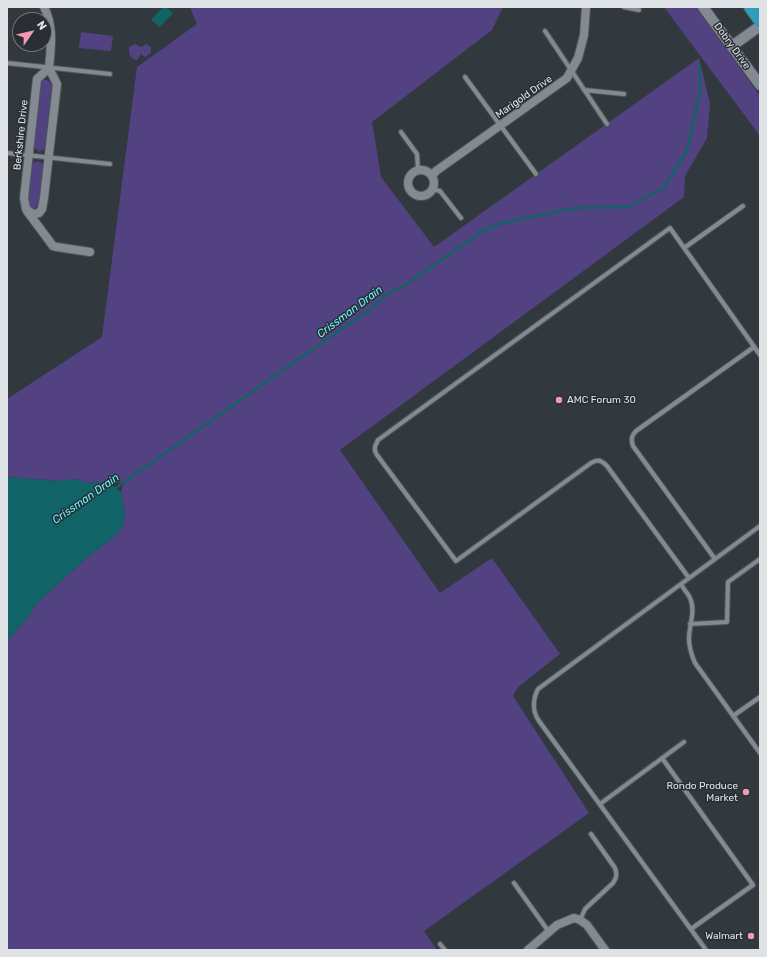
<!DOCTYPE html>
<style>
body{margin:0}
#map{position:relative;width:767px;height:957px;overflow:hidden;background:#32393e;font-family:Rubik,sans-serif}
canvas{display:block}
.frame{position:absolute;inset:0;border:8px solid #dfe3e6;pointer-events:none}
.north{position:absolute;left:12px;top:12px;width:40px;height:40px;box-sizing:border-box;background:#282e34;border:1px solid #71767b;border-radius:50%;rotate:56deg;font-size:11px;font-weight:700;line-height:16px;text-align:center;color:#dfe3e6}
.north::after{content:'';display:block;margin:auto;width:14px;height:18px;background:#f29ab0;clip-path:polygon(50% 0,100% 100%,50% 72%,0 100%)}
</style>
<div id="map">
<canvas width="767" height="957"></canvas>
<div class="frame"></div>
<div class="north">N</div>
</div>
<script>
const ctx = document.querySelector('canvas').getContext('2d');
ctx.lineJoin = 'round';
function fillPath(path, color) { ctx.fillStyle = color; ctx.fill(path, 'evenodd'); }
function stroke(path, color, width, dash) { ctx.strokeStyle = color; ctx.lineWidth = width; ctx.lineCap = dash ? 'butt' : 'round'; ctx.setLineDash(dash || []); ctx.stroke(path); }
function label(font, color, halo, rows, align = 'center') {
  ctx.font = font + ' Rubik,sans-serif'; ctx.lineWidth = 3; ctx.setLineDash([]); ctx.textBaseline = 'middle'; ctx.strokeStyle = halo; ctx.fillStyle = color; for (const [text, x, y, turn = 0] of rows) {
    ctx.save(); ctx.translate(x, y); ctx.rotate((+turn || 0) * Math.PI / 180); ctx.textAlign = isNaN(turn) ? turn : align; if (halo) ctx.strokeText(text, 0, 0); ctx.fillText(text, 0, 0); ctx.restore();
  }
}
fillPath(new Path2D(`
 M 190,7 L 503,7 L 492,30 L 372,122 L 381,177 L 434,247 L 699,58 L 710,104 L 707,138 L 685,176 L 684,197 L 340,450 L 440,593 L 492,558 L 560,654 L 518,687 L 513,696 L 589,813 L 424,931 L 437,950 L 7,950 L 7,641 L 25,621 L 37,604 L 48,593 L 90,555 L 115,536 L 122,527 L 125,516 L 121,492 L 124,482 L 111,484 L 102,482 L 85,483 L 76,479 L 62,481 L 7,477 L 7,399 L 102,337 L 137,67 L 197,24 Z
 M 664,7 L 696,7 L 760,96 L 760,136 Z
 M 81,32 L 113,36 L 111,51 L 79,48 Z
 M 135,44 L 141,47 L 146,44 L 151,47 L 151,53 L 145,57 L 141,54 L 137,60 L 133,59 L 129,54 L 129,47 Z
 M 43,80 L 47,80 L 52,84 L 45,148 L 39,152 L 34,147 L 41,83 Z
 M 38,161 L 42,163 L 43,167 L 39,202 L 38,206 L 33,209 L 29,206 L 28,200 L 32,165 L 34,162 Z`), '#524281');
fillPath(new Path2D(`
 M 163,7 L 166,7 L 173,13 L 160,27 L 151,20 Z
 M 7,477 L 62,481 L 76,479 L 85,483 L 102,482 L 111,484 L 121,492 L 125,516 L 122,527 L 115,536 L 90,555 L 48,593 L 37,604 L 25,621 L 7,641 Z`), '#106366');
stroke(new Path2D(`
 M 114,489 L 373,307 L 385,295 L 405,285 L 486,229 L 502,223 L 576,208 L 628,207 L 664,188 L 687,150 L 701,87 L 699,64`), '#106366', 2.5);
const service = new Path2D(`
 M 624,7 L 639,10
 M 545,31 L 607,124
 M 7,63 L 110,74
 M 465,77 L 536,174
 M 584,90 L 624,94
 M 401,132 L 417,154 L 418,170
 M 7,153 L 110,164
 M 432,189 L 440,191 L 461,218
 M 684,248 L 743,206
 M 715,559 L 633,446 C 631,439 631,436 636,431 L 754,347
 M 689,578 L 607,466 C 601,460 598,459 591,463 L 456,561 L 377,455 C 373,449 375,446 378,440 L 670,228 L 760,355
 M 681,584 C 683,589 688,593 690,598 C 696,611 689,625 689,639 C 689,647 692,656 695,663 L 760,753
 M 690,624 L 727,622 L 728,582 L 760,559
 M 733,716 L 760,697
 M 662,758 L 753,885 L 691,929
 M 600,804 L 684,742
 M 514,883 L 549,932
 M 580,920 L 585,909 L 613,883 C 617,877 617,874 615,868 L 591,834
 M 440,944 L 445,950
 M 706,950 L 539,721 C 532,711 533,699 538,689 L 760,526`);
const minor = new Path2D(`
 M 44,7 C 54,26 51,47 49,68
 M 49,68 L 57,84 L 44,198 L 42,209 L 39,213 L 33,214 L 26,209 L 24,198 L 37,79 Z
 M408 183a13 13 0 1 1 26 0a13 13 0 1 1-26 0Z
 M 432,176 L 436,171 L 567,78 L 578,58 L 584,35 L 586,7
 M 27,211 L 53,246 L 57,247 L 90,252
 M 528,950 L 557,925 L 574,918 L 580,920 L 587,925 L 605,950`);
const tertiary = new Path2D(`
 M 703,7 L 760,85
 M 732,46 L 760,26`);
const motorway = new Path2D(`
 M 750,7 L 760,21`);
stroke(service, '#51575b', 6);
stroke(minor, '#51575b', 10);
stroke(tertiary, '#51575b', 12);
stroke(motorway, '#51575b', 14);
stroke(service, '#838a91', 4);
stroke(minor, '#838a91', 8);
stroke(tertiary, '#838a91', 10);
stroke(motorway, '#329cbc', 12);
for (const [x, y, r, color] of [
 [559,400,4,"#f29ab0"],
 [746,792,4,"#f29ab0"],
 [751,936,4,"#f29ab0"]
]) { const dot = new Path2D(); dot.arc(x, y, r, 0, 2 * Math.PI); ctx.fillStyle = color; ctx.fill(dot); stroke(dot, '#282e34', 1.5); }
label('10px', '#dfe3e6', '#282e34', [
 ["Dobry Drive",732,46,54],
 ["Marigold Drive",524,97,-35],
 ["Berkshire Drive",21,135,-84]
]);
label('10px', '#dfe3e6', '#282e34', [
 ["AMC Forum 30",567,400,"left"],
 ["Rondo Produce",738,786],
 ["Market",738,798],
 ["Walmart",743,936]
], 'right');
label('italic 11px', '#68f5fb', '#282e34', [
 ["Crissman Drain",350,312,-37],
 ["Crissman Drain",86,499,-35]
]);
</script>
